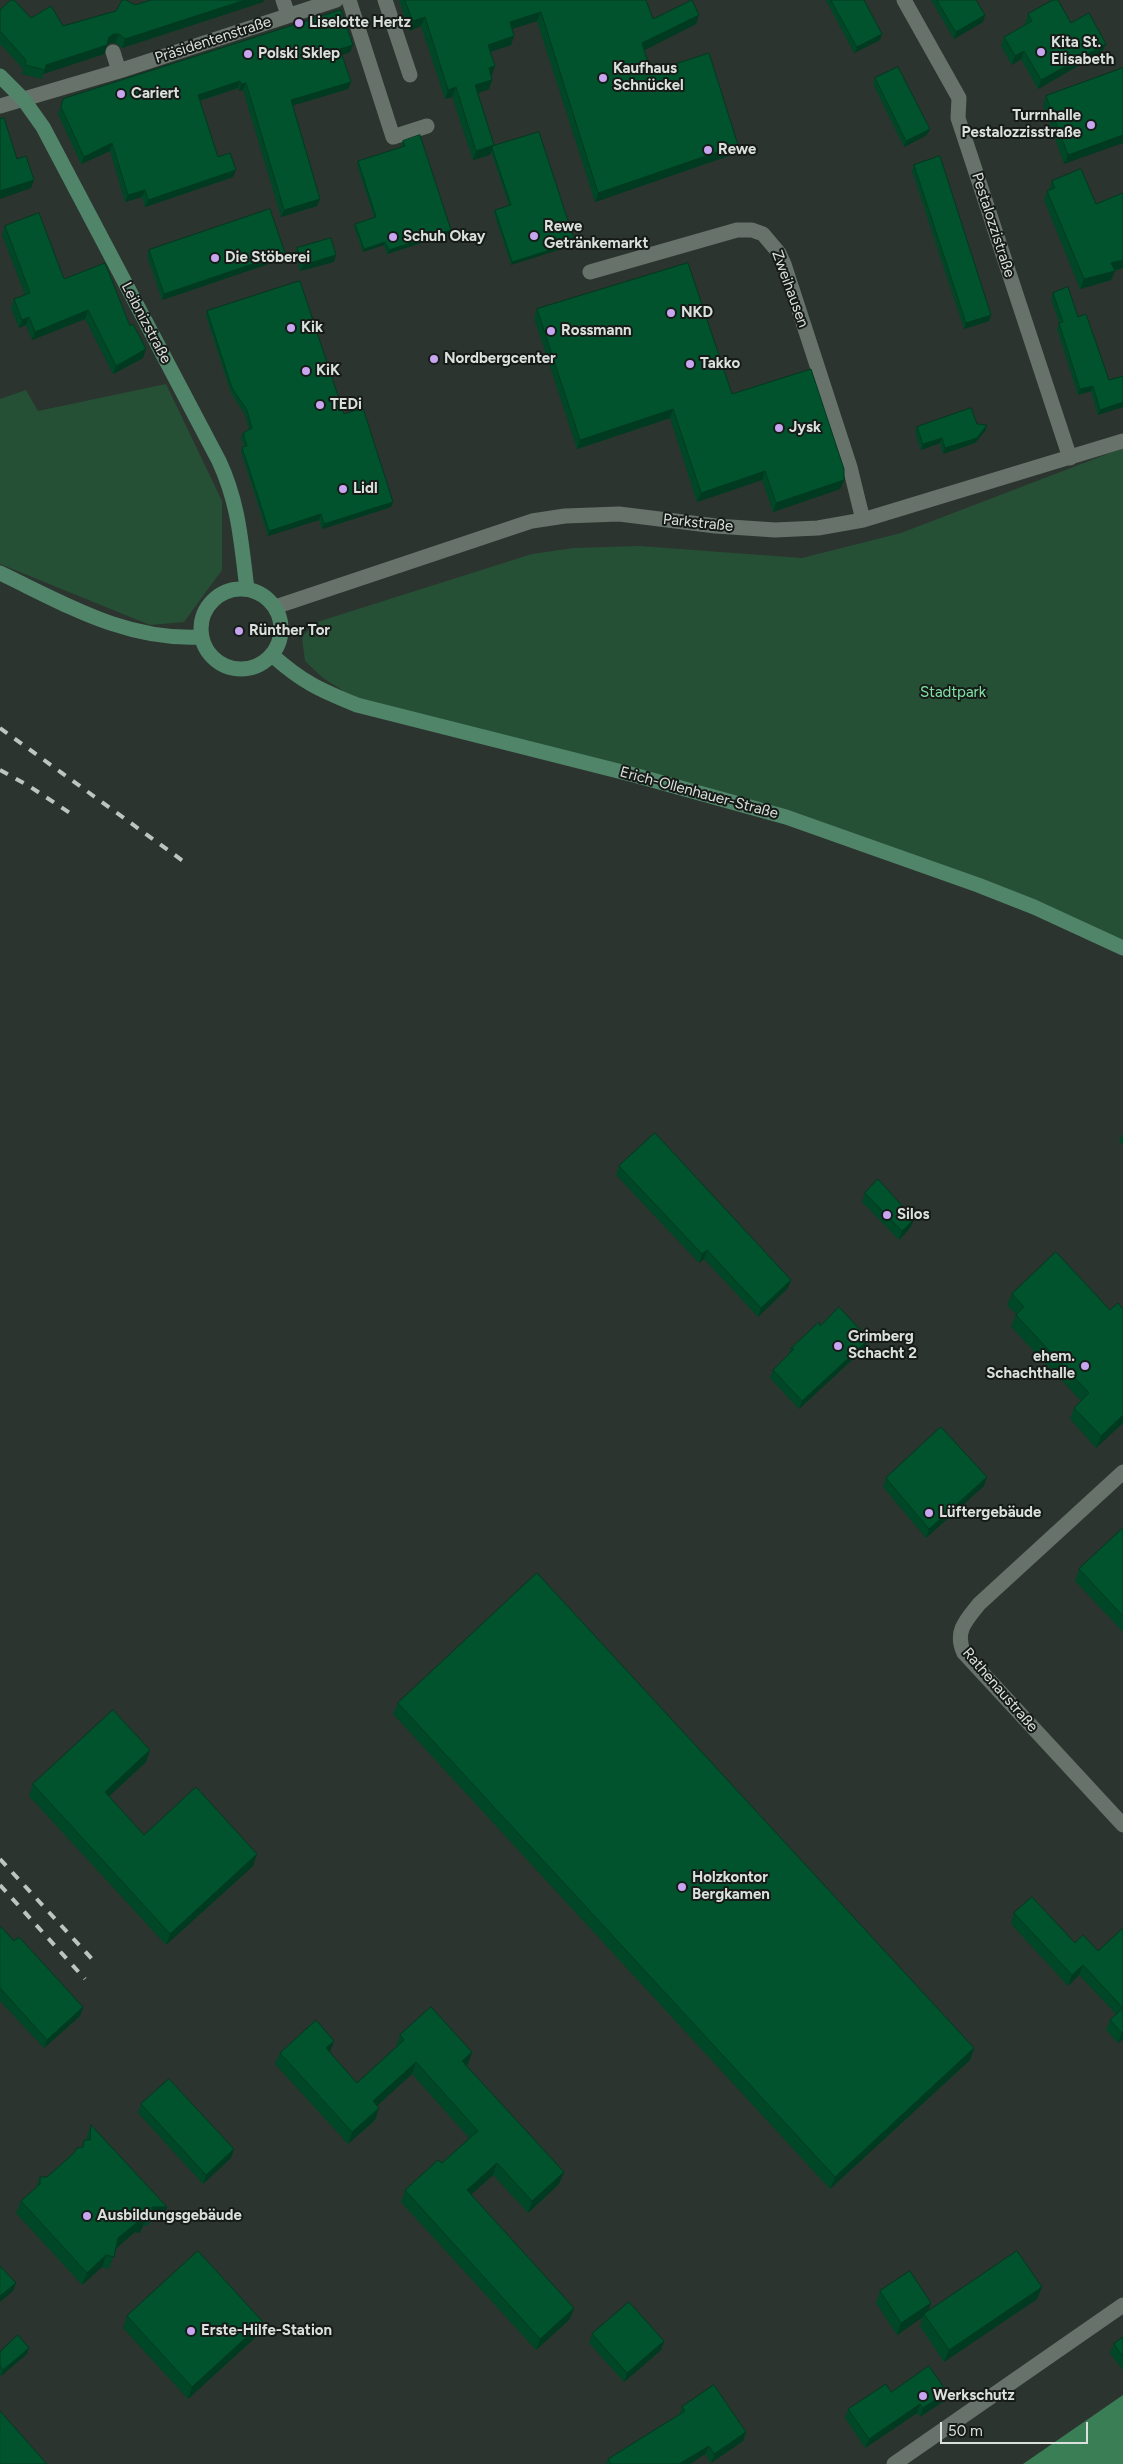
<!DOCTYPE html>
<meta charset="utf-8">
<style>
body{margin:0}
#map{position:relative;width:1123px;height:2464px;overflow:hidden;background:#2b342e;font-family:Figtree,sans-serif}
canvas{display:block}
.scale{position:absolute;left:940px;top:2422px;width:148px;height:22px;box-sizing:border-box;border:2px solid #dae0db;border-top:0;padding-left:6px;font-size:15px;line-height:18px;white-space:nowrap;color:#dae0db;-webkit-text-stroke:4px #161b18;paint-order:stroke}
</style>
<div id="map">
<canvas width="1123" height="2464"></canvas>
<div class="scale">50 m</div>
</div>
<script>
const ctx = document.querySelector('canvas').getContext('2d');
ctx.lineJoin = 'round';
function fillPath(path, color) { ctx.fillStyle = color; ctx.fill(path, 'evenodd'); }
function stroke(path, color, width, dash) { ctx.strokeStyle = color; ctx.lineWidth = width; ctx.lineCap = dash ? 'butt' : 'round'; ctx.setLineDash(dash || []); ctx.stroke(path); }
function label(font, color, halo, rows, align = 'center') {
  ctx.font = font + ' Figtree,sans-serif'; ctx.lineWidth = 4; ctx.setLineDash([]); ctx.textBaseline = 'middle'; ctx.strokeStyle = halo; ctx.fillStyle = color; for (const [text, x, y, turn = 0] of rows) {
    ctx.save(); ctx.translate(x, y); ctx.rotate((+turn || 0) * Math.PI / 180); ctx.textAlign = isNaN(turn) ? turn : align; if (halo) ctx.strokeText(text, 0, 0); ctx.fillText(text, 0, 0); ctx.restore();
  }
}
fillPath(new Path2D(`
 M 166,384 L 222,501 L 222,570 L 184,622 L 150,625 L 0,564 L 0,399 L 26,390 L 38,411 Z
 M 1123,448 L 1123,945 L 921,861 L 353,697 L 323,678 L 305,661 L 302,637 L 314,623 L 532,554 L 574,548 L 639,546 L 802,558 L 901,533 Z`), '#265036');
fillPath(new Path2D(`
 M 1123,2395 L 1123,2464 L 1023,2464 Z`), '#3a7e56');
stroke(new Path2D(`
 M 283,0 L 288,15
 M 349,0 L 393,137 L 427,126
 M 385,0 L 410,75
 M 904,0 L 959,98 L 958,118 L 1070,458
 M 113,52 L 119,71
 M 0,106 L 119,71 L 336,0
 M 590,272 L 737,230 L 752,230 L 763,234 L 779,253 L 784,264 L 850,467 L 863,520
 M 275,607 L 532,521 L 565,516 L 619,514 L 716,526 L 775,530 L 818,528 L 863,520 L 1123,441
 M 1123,1472 L 979,1604 C 966,1620 954,1632 964,1653 L 1123,1825
 M 894,2464 L 1123,2305`), '#67726a', 15);
stroke(new Path2D(`
 M 0,76 L 23,99 L 43,127 L 219,461 C 239,504 241,542 247,589
 M 0,573 C 67,605 126,641 202,637
 M201 629a40 40 0 1 1 80 0a40 40 0 1 1-80 0Z
 M 272,655 C 302,682 320,690 357,705 L 634,775 L 786,817 L 978,885 L 1034,907 L 1123,948`), '#51856a', 15);
stroke(new Path2D(`
 M 0,728 L 183,861
 M 0,770 L 29,786 L 76,817
 M 0,1859 L 92,1959
 M 0,1885 L 85,1979`), '#bec5bf', 4, [9, 9]);
fillPath(new Path2D(`
 M 151,0 L 264,0 L 263,2 L 122,48 L 115,43 L 110,43 L 107,45 L 104,54 L 43,74 L 42,79 L 22,74 L 23,69 L 0,44 L 0,10 L 63,26 L 116,11 Z
 M 399,0 L 646,0 L 653,19 L 696,24 L 644,50 L 651,72 L 734,154 L 595,202 L 537,21 L 512,29 L 514,36 L 511,45 L 490,52 L 495,66 L 491,75 L 492,80 L 489,89 L 478,93 L 494,145 L 493,146 L 574,245 L 511,265 L 494,213 L 495,210 L 509,206 L 491,151 L 490,155 L 473,160 L 452,97 L 445,99 L 421,26 L 409,31 Z
 M 826,0 L 864,0 L 880,40 L 854,53 Z
 M 931,0 L 976,0 L 983,22 L 954,39 Z
 M 1028,14 L 1071,23 L 1106,44 L 1102,52 L 1038,89 L 1021,59 L 1012,65 L 1001,46 L 1004,37 L 1026,25 L 1025,23 Z
 M 350,52 L 342,55 L 351,82 L 348,89 L 293,105 L 320,199 L 317,206 L 281,217 L 243,90 L 239,91 L 238,88 L 200,101 L 218,157 L 233,177 L 145,207 L 142,197 L 125,202 L 110,151 L 81,164 L 58,114 L 63,99 Z
 M 1123,68 L 1064,164 L 1043,105 L 1046,96 Z
 M 875,78 L 927,135 L 904,147 L 873,84 Z
 M 403,141 L 451,230 L 449,234 L 387,254 L 384,245 L 363,252 L 354,227 L 355,224 L 374,217 L 357,165 L 358,161 L 402,147 L 401,144 Z
 M 914,165 L 991,315 L 989,321 L 964,329 L 912,171 Z
 M 1052,181 L 1096,204 L 1123,193 L 1123,268 L 1115,271 L 1111,280 L 1080,289 L 1044,200 L 1047,191 L 1049,191 Z
 M 5,226 L 64,279 L 143,358 L 113,374 L 85,319 L 32,340 L 26,325 L 19,328 L 11,308 L 14,299 L 25,295 L 2,235 Z
 M 297,248 L 336,255 L 334,262 L 300,271 L 295,254 Z
 M 149,250 L 283,259 L 162,300 L 147,256 Z
 M 1053,293 L 1078,317 L 1109,380 L 1123,376 L 1098,415 L 1091,391 L 1078,395 L 1057,329 L 1059,323 L 1051,298 Z
 M 537,309 L 732,394 L 844,480 L 840,489 L 773,512 L 762,480 L 697,502 L 670,418 L 577,449 L 534,318 Z
 M 207,311 L 344,414 L 391,507 L 322,529 L 319,520 L 268,536 L 241,452 L 242,447 L 244,447 L 241,438 L 243,433 L 249,429 L 245,415 L 231,393 L 206,316 Z
 M 987,425 L 985,431 L 975,443 L 943,454 L 940,443 L 921,450 L 915,432 L 917,427 Z
 M 1123,1132 L 1123,1144 L 1119,1142 Z
 M 619,1166 L 788,1288 L 758,1317 L 704,1259 L 699,1263 L 616,1175 Z
 M 865,1193 L 914,1219 L 910,1228 L 899,1240 L 862,1202 Z
 M 1012,1294 L 1110,1310 L 1123,1309 L 1123,1423 L 1096,1448 L 1070,1419 L 1074,1408 L 1081,1401 L 1011,1327 L 1016,1314 L 1007,1305 Z
 M 820,1326 L 869,1339 L 866,1347 L 799,1409 L 770,1378 L 773,1370 L 789,1354 L 791,1348 Z
 M 886,1478 L 984,1486 L 926,1538 L 883,1487 Z
 M 1123,1528 L 1123,1632 L 1075,1581 L 1079,1569 Z
 M 398,1703 L 974,2048 L 970,2060 L 830,2189 L 393,1714 Z
 M 150,1750 L 146,1762 L 109,1796 L 144,1835 L 253,1866 L 166,1945 L 29,1796 L 33,1784 Z
 M 1014,1913 L 1075,1943 L 1098,1951 L 1123,1928 L 1123,2039 L 1118,2043 L 1106,2030 L 1110,2020 L 1116,2014 L 1079,1975 L 1068,1986 L 1011,1924 Z
 M 0,1926 L 14,1941 L 83,2007 L 80,2016 L 44,2048 L 0,2001 Z
 M 400,2035 L 468,2064 L 466,2065 L 559,2184 L 528,2213 L 493,2175 L 471,2194 L 570,2319 L 536,2350 L 401,2202 L 405,2190 L 442,2163 L 469,2138 L 412,2074 L 377,2106 L 379,2108 L 375,2120 L 348,2144 L 275,2064 L 280,2053 L 330,2053 L 357,2083 L 396,2047 Z
 M 141,2104 L 231,2158 L 203,2184 L 138,2113 Z
 M 91,2125 L 162,2219 L 151,2218 L 148,2226 L 143,2225 L 140,2233 L 135,2232 L 116,2249 L 109,2269 L 102,2267 L 82,2285 L 16,2213 L 21,2201 L 36,2188 L 40,2177 L 47,2177 L 82,2147 L 84,2140 L 87,2140 L 87,2137 Z
 M 880,2291 L 928,2311 L 1037,2299 L 944,2362 L 920,2326 L 923,2317 L 897,2335 L 876,2303 Z
 M 127,2316 L 259,2334 L 188,2399 L 123,2328 Z
 M 592,2334 L 664,2341 L 661,2350 L 624,2382 L 589,2343 Z
 M 1123,2337 L 1123,2370 L 1110,2353 L 1114,2344 Z
 M 0,2352 L 27,2354 L 1,2376 L 0,2375 Z
 M 891,2392 L 947,2392 L 944,2401 L 920,2417 L 917,2413 L 865,2448 L 845,2418 L 848,2409 Z
 M 682,2407 L 746,2432 L 743,2441 L 711,2463 L 705,2454 L 690,2464 L 606,2464 L 608,2459 L 680,2414 Z`), '#004727');
fillPath(new Path2D(`
 M 245,0 L 264,0 L 263,2 L 122,48 L 125,39 Z
 M 541,12 L 537,21 L 506,31 L 510,22 Z
 M 699,15 L 696,24 L 639,53 L 642,43 Z
 M 985,15 L 983,22 L 954,39 L 956,32 Z
 M 425,17 L 421,26 L 409,31 L 413,21 Z
 M 113,34 L 119,34 L 115,43 L 110,43 L 107,45 L 104,54 L 43,74 L 46,65 L 109,37 Z
 M 882,34 L 880,40 L 854,53 L 857,47 Z
 M 514,36 L 511,45 L 484,54 L 488,45 Z
 M 1106,44 L 1102,52 L 1038,89 L 1041,80 Z
 M 353,45 L 350,52 L 337,57 L 340,49 Z
 M 1024,51 L 1021,59 L 1012,65 L 1015,56 Z
 M 495,66 L 492,75 L 485,77 L 489,68 Z
 M 492,80 L 489,89 L 472,95 L 475,85 Z
 M 240,81 L 238,88 L 195,102 L 198,95 Z
 M 351,82 L 348,89 L 288,107 L 291,100 Z
 M 246,83 L 243,90 L 239,91 L 241,84 Z
 M 456,87 L 452,97 L 445,99 L 448,90 Z
 M 930,129 L 927,135 L 904,147 L 906,141 Z
 M 1123,135 L 1123,143 L 1064,164 L 1068,155 Z
 M 112,143 L 110,151 L 81,164 L 84,157 Z
 M 494,145 L 490,155 L 473,160 L 476,151 Z
 M 738,145 L 734,154 L 595,202 L 598,193 Z
 M 236,170 L 233,177 L 145,207 L 148,200 Z
 M 34,180 L 31,188 L 0,199 L 0,191 Z
 M 145,190 L 142,197 L 125,202 L 128,195 Z
 M 320,199 L 317,206 L 281,217 L 284,210 Z
 M 451,230 L 449,234 L 387,254 L 389,250 Z
 M 385,242 L 384,245 L 363,252 L 364,249 Z
 M 575,242 L 574,245 L 511,265 L 512,262 Z
 M 285,253 L 283,259 L 162,300 L 164,294 Z
 M 336,255 L 334,262 L 300,271 L 303,265 Z
 M 1123,260 L 1123,268 L 1108,272 L 1111,263 Z
 M 1115,271 L 1111,280 L 1080,289 L 1084,279 Z
 M 88,310 L 85,319 L 32,340 L 35,332 Z
 M 991,315 L 989,321 L 964,329 L 966,323 Z
 M 29,317 L 26,325 L 19,328 L 22,320 Z
 M 146,349 L 143,358 L 113,374 L 116,366 Z
 M 1093,386 L 1091,391 L 1078,395 L 1080,389 Z
 M 1123,402 L 1123,407 L 1098,415 L 1100,410 Z
 M 673,409 L 670,418 L 577,449 L 580,440 Z
 M 987,425 L 985,431 L 975,443 L 943,454 L 945,448 Z
 M 942,438 L 940,443 L 921,450 L 923,444 Z
 M 765,471 L 762,480 L 697,502 L 701,493 Z
 M 844,480 L 840,489 L 773,512 L 776,503 Z
 M 393,502 L 391,507 L 322,529 L 324,524 Z
 M 321,514 L 319,520 L 268,536 L 269,531 Z
 M 914,1219 L 910,1228 L 899,1240 L 902,1231 Z
 M 707,1250 L 704,1259 L 699,1263 L 702,1254 Z
 M 791,1280 L 788,1288 L 758,1317 L 761,1308 Z
 M 869,1339 L 866,1347 L 799,1409 L 802,1401 Z
 M 1123,1415 L 1123,1423 L 1096,1448 L 1101,1436 Z
 M 987,1477 L 984,1486 L 926,1538 L 929,1529 Z
 M 150,1750 L 146,1762 L 101,1804 L 105,1792 Z
 M 257,1854 L 253,1866 L 166,1945 L 170,1934 Z
 M 1083,1965 L 1079,1975 L 1068,1986 L 1072,1975 Z
 M 83,2007 L 80,2016 L 44,2048 L 47,2040 Z
 M 1123,2032 L 1123,2039 L 1118,2043 L 1122,2033 Z
 M 334,2041 L 330,2052 L 326,2048 Z
 M 974,2048 L 970,2060 L 830,2189 L 835,2177 Z
 M 472,2052 L 468,2064 L 458,2073 L 462,2061 Z
 M 416,2062 L 412,2074 L 369,2113 L 373,2101 Z
 M 379,2108 L 375,2120 L 348,2144 L 352,2132 Z
 M 234,2149 L 231,2158 L 203,2184 L 206,2175 Z
 M 497,2163 L 493,2175 L 463,2202 L 467,2190 Z
 M 564,2172 L 559,2184 L 528,2213 L 532,2201 Z
 M 152,2207 L 167,2207 L 162,2219 L 151,2218 L 152,2215 Z
 M 139,2221 L 145,2221 L 140,2233 L 135,2232 L 114,2250 L 118,2238 Z
 M 106,2255 L 102,2267 L 82,2285 L 87,2273 Z
 M 16,2283 L 13,2291 L 0,2302 L 0,2296 Z
 M 1042,2287 L 1037,2299 L 944,2362 L 949,2350 Z
 M 931,2303 L 927,2314 L 924,2314 L 923,2317 L 897,2335 L 901,2323 Z
 M 574,2308 L 570,2319 L 536,2350 L 540,2339 Z
 M 263,2322 L 259,2334 L 188,2399 L 192,2387 Z
 M 664,2341 L 661,2350 L 624,2382 L 627,2373 Z
 M 29,2348 L 27,2354 L 1,2376 L 3,2370 Z
 M 947,2392 L 944,2401 L 920,2417 L 923,2408 Z
 M 920,2404 L 917,2413 L 865,2448 L 869,2439 Z
 M 746,2432 L 743,2441 L 711,2463 L 714,2454 Z
 M 709,2446 L 705,2454 L 690,2464 L 679,2464 Z`), '#003a20');
const building = new Path2D(`
 M 11,0 L 14,0 L 31,18 L 51,6 L 63,26 L 116,11 L 122,0 L 126,0 L 135,5 L 151,0 L 245,0 L 125,39 L 119,34 L 113,34 L 109,37 L 107,45 L 46,65 L 45,70 L 25,65 L 26,60 L 0,31 L 0,10 Z
 M 405,0 L 646,0 L 653,19 L 692,0 L 699,15 L 642,43 L 651,72 L 709,53 L 738,145 L 598,193 L 541,12 L 510,22 L 514,36 L 488,45 L 495,66 L 489,68 L 492,80 L 475,85 L 494,145 L 476,151 L 456,87 L 448,90 L 425,17 L 413,21 Z
 M 831,0 L 864,0 L 882,34 L 857,47 Z
 M 937,0 L 976,0 L 985,15 L 956,32 Z
 M 1053,0 L 1058,0 L 1071,23 L 1089,13 L 1106,44 L 1041,80 L 1024,51 L 1015,56 L 1004,37 L 1032,21 L 1028,14 Z
 M 341,10 L 353,45 L 340,49 L 351,82 L 291,100 L 320,199 L 284,210 L 246,83 L 241,84 L 240,81 L 198,95 L 218,157 L 230,153 L 236,170 L 148,200 L 145,190 L 128,195 L 112,143 L 84,157 L 61,107 L 63,99 Z
 M 898,67 L 930,129 L 906,141 L 875,78 Z
 M 1123,68 L 1123,135 L 1068,155 L 1046,96 Z
 M 4,118 L 17,159 L 26,156 L 34,180 L 0,191 L 0,119 Z
 M 539,132 L 575,242 L 512,262 L 495,210 L 511,205 L 492,148 L 493,146 Z
 M 420,135 L 451,230 L 389,250 L 385,242 L 364,249 L 355,224 L 376,217 L 358,161 L 405,146 L 403,141 Z
 M 940,156 L 991,315 L 966,323 L 914,165 Z
 M 1081,169 L 1096,204 L 1123,193 L 1123,260 L 1111,263 L 1115,271 L 1084,279 L 1047,191 L 1055,188 L 1052,181 Z
 M 270,209 L 285,253 L 164,294 L 149,250 Z
 M 39,213 L 64,279 L 105,263 L 130,326 L 133,324 L 146,349 L 116,366 L 88,310 L 35,332 L 29,317 L 22,320 L 14,299 L 30,293 L 5,226 Z
 M 331,238 L 336,255 L 303,265 L 297,248 Z
 M 688,263 L 732,394 L 811,369 L 844,469 L 844,480 L 776,503 L 765,471 L 701,493 L 673,409 L 580,440 L 537,309 Z
 M 300,281 L 344,414 L 363,408 L 393,502 L 324,524 L 321,514 L 269,531 L 242,447 L 247,446 L 243,433 L 252,428 L 247,410 L 232,388 L 207,311 Z
 M 1068,287 L 1078,317 L 1086,314 L 1109,380 L 1123,376 L 1123,402 L 1100,410 L 1093,386 L 1080,389 L 1059,323 L 1063,322 L 1053,293 Z
 M 971,408 L 977,424 L 987,425 L 977,438 L 945,448 L 942,438 L 923,444 L 917,427 Z
 M 655,1133 L 791,1280 L 761,1308 L 707,1250 L 702,1254 L 619,1166 Z
 M 878,1179 L 914,1219 L 902,1231 L 865,1193 Z
 M 1056,1252 L 1110,1310 L 1118,1303 L 1123,1309 L 1123,1415 L 1101,1436 L 1074,1408 L 1089,1393 L 1016,1315 L 1024,1307 L 1012,1294 Z
 M 839,1307 L 869,1339 L 802,1401 L 773,1370 L 794,1349 L 791,1348 L 819,1322 L 820,1326 Z
 M 941,1427 L 987,1477 L 929,1529 L 886,1478 Z
 M 1123,1528 L 1123,1616 L 1079,1569 Z
 M 537,1573 L 974,2048 L 835,2177 L 398,1703 Z
 M 113,1710 L 150,1750 L 105,1792 L 144,1835 L 196,1787 L 257,1854 L 170,1934 L 33,1784 Z
 M 1032,1897 L 1075,1943 L 1083,1935 L 1098,1951 L 1123,1928 L 1123,2032 L 1122,2033 L 1110,2020 L 1123,2008 L 1083,1965 L 1072,1975 L 1014,1913 Z
 M 0,1926 L 14,1941 L 19,1937 L 83,2007 L 47,2040 L 0,1988 Z
 M 431,2007 L 472,2052 L 462,2061 L 564,2172 L 532,2201 L 497,2163 L 467,2190 L 574,2308 L 540,2339 L 405,2190 L 438,2160 L 442,2163 L 478,2131 L 416,2062 L 373,2101 L 379,2108 L 352,2132 L 280,2053 L 316,2020 L 334,2041 L 326,2048 L 357,2083 L 404,2040 L 400,2035 Z
 M 169,2079 L 234,2149 L 206,2175 L 141,2104 Z
 M 91,2125 L 167,2207 L 152,2207 L 152,2215 L 145,2213 L 145,2221 L 139,2221 L 118,2238 L 114,2257 L 106,2255 L 87,2273 L 21,2201 L 40,2184 L 40,2177 L 47,2177 L 74,2153 L 77,2148 L 83,2147 L 84,2140 L 90,2140 Z
 M 198,2251 L 263,2322 L 192,2387 L 127,2316 Z
 M 1017,2251 L 1042,2287 L 949,2350 L 924,2314 Z
 M 0,2266 L 16,2283 L 0,2296 Z
 M 910,2271 L 931,2303 L 901,2323 L 880,2291 Z
 M 629,2302 L 664,2341 L 627,2373 L 592,2334 Z
 M 18,2335 L 29,2348 L 3,2370 L 0,2366 L 0,2352 Z
 M 1123,2337 L 1123,2357 L 1114,2344 Z
 M 929,2366 L 947,2392 L 923,2408 L 920,2404 L 869,2439 L 848,2409 L 886,2384 L 891,2392 Z
 M 714,2385 L 746,2432 L 714,2454 L 709,2446 L 679,2464 L 611,2464 L 608,2459 L 685,2411 L 682,2407 Z
 M 0,2411 L 47,2464 L 0,2464 Z`);
fillPath(building, '#00532d');
stroke(building, '#003a20', 1);
for (const [x, y, r, color] of [
 [299,23,5,"#c7a6ef"],
 [1041,52,5,"#c7a6ef"],
 [248,54,5,"#c7a6ef"],
 [603,78,5,"#c7a6ef"],
 [121,94,5,"#c7a6ef"],
 [1091,125,5,"#c7a6ef"],
 [708,150,5,"#c7a6ef"],
 [534,236,5,"#c7a6ef"],
 [393,237,5,"#c7a6ef"],
 [215,258,5,"#c7a6ef"],
 [671,313,5,"#c7a6ef"],
 [291,328,5,"#c7a6ef"],
 [551,331,5,"#c7a6ef"],
 [434,359,5,"#c7a6ef"],
 [690,364,5,"#c7a6ef"],
 [306,371,5,"#c7a6ef"],
 [320,405,5,"#c7a6ef"],
 [779,428,5,"#c7a6ef"],
 [343,489,5,"#c7a6ef"],
 [239,631,5,"#c7a6ef"],
 [887,1215,5,"#c7a6ef"],
 [838,1346,5,"#c7a6ef"],
 [1085,1366,5,"#c7a6ef"],
 [929,1513,5,"#c7a6ef"],
 [682,1887,5,"#c7a6ef"],
 [87,2216,5,"#c7a6ef"],
 [191,2331,5,"#c7a6ef"],
 [923,2396,5,"#c7a6ef"]
]) { const dot = new Path2D(); dot.arc(x, y, r, 0, 2 * Math.PI); ctx.fillStyle = color; ctx.fill(dot); stroke(dot, '#161b18', 2); }
label('bold 15px', '#dae0db', '#161b18', [
 ["Liselotte Hertz",309,23],
 ["Kita St.",1051,43],
 ["Elisabeth",1051,60],
 ["Polski Sklep",258,54],
 ["Kaufhaus",613,69],
 ["Schnückel",613,86],
 ["Cariert",131,94],
 ["Turrnhalle",1081,116,"right"],
 ["Pestalozzisstraße",1081,133,"right"],
 ["Rewe",718,150],
 ["Rewe",544,227],
 ["Getränkemarkt",544,244],
 ["Schuh Okay",403,237],
 ["Die Stöberei",225,258],
 ["NKD",681,313],
 ["Kik",301,328],
 ["Rossmann",561,331],
 ["Nordbergcenter",444,359],
 ["Takko",700,364],
 ["KiK",316,371],
 ["TEDi",330,405],
 ["Jysk",789,428],
 ["Lidl",353,489],
 ["Rünther Tor",249,631],
 ["Silos",897,1215],
 ["Grimberg",848,1337],
 ["Schacht 2",848,1354],
 ["ehem.",1075,1357,"right"],
 ["Schachthalle",1075,1374,"right"],
 ["Lüftergebäude",939,1513],
 ["Holzkontor",692,1878],
 ["Bergkamen",692,1895],
 ["Ausbildungsgebäude",97,2216],
 ["Erste-Hilfe-Station",201,2331],
 ["Werkschutz",933,2396]
], 'left');
label('15px', '#dae0db', '#161b18', [
 ["Präsidentenstraße",213,40,-18],
 ["Pestalozzistraße",993,225,72],
 ["Zweihausen",790,289,70],
 ["Leibnizstraße",146,323,62],
 ["Parkstraße",698,523,6],
 ["Erich-Ollenhauer-Straße",699,793,15],
 ["Rathenaustraße",1000,1690,49]
]);
label('15px', '#82e2a6', '#161b18', [
 ["Stadtpark",953,693]
]);
</script>
